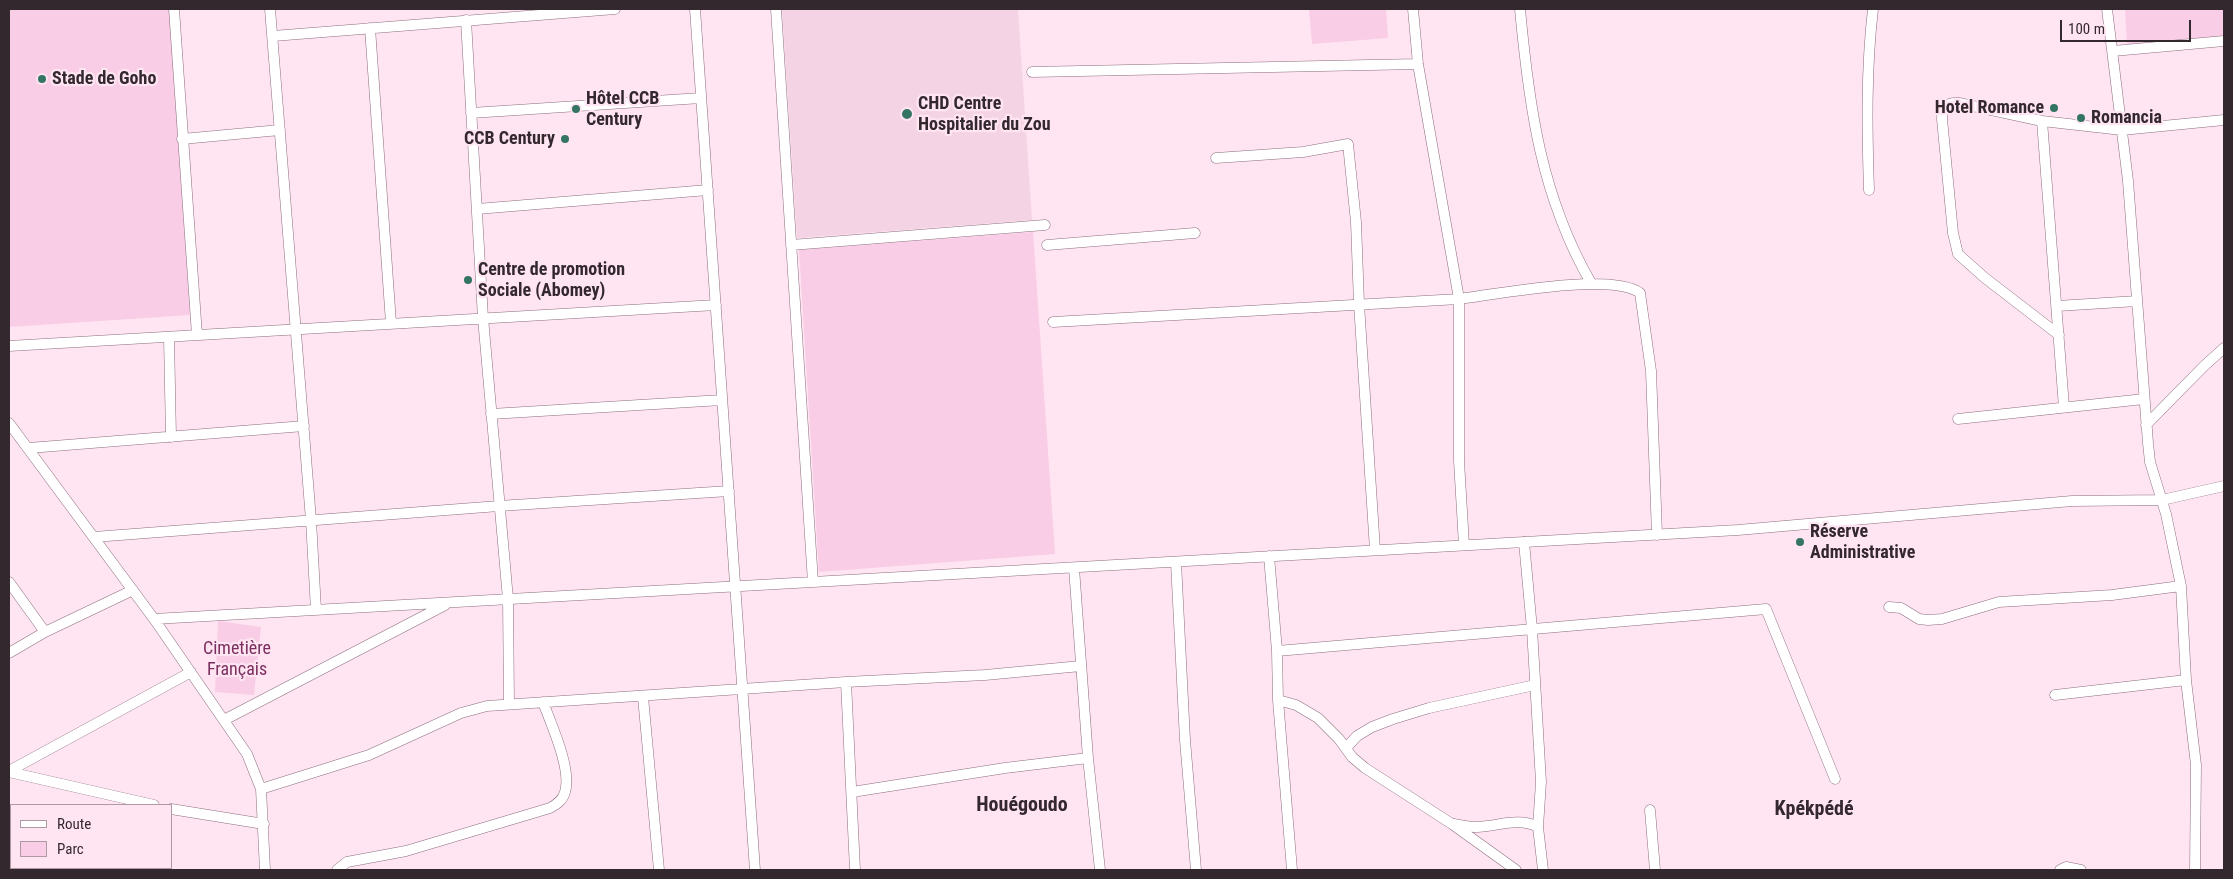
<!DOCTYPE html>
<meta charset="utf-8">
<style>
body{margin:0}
#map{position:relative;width:2233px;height:879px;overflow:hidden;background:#ffe4f2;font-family:"Roboto Condensed",sans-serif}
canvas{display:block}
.frame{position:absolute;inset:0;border:10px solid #34282f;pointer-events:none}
.legend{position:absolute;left:10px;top:804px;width:162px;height:65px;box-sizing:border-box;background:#ffe4f2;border:1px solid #ae99a4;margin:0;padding:6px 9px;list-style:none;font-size:15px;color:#34282f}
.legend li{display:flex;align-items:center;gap:10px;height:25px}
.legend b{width:25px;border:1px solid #ae99a4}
.scale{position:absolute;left:2060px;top:20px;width:131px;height:22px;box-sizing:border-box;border:2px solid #34282f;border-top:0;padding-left:6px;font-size:15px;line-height:18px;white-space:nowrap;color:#34282f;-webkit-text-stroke:4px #ffe4f2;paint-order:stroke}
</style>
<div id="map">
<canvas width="2233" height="879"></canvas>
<div class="frame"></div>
<ul class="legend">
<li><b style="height:6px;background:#fff"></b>Route</li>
<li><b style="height:14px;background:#f9cde5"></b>Parc</li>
</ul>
<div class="scale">100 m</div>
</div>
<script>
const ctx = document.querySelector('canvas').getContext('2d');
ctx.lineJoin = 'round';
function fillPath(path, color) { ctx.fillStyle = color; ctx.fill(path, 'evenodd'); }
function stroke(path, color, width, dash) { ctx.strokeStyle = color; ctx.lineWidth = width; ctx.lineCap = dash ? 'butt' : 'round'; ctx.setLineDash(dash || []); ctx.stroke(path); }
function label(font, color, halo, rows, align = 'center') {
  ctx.font = font + ' "Roboto Condensed",sans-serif'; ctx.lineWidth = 4.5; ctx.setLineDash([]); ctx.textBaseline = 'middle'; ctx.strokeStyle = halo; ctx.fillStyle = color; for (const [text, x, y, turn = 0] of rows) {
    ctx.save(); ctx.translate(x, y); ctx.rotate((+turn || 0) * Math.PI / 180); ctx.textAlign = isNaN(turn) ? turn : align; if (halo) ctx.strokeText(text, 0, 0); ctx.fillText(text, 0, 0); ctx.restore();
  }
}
fillPath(new Path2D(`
 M 782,9 L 1018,9 L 1032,220 L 797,238 Z`), '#f4d4e4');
fillPath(new Path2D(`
 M 9,9 L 170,9 L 190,315 L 9,327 Z
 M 1309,9 L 1386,9 L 1388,38 L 1312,44 Z
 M 2125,9 L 2224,9 L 2224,38 L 2127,45 Z
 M 1033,232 L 1055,554 L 819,572 L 799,250 Z
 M 218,621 L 261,627 L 254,695 L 215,692 Z`), '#f9cde5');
const street = new Path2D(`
 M 174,9 L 197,335
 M 270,9 L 311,520 L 316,610
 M 695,9 L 755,870
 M 776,9 L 813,582
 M 1413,9 L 1418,64 L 1459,299 C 1497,294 1611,272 1640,293 L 1651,371 L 1657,535
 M 1520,9 C 1529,107 1541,196 1591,283
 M 2107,9 L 2128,181 L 2148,443 L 2150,462 L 2166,514 L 2181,586 L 2186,680 L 2196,765 L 2195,870
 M 466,20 L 483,318 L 508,599 L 509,703
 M 370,28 L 391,323
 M 273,36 L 615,9
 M 2113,51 L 2224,41
 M 1032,72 L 1418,64
 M 471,113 L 701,98
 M 2042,121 L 2064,407
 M 182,139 L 280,130
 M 1216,158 L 1303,152 L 1348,144 L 1356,222 L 1359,304 L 1375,550
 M 1869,190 C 1867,129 1866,69 1873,9
 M 477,209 L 708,190
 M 791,245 L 1045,225
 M 1047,245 L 1195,233
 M 2057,306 L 2137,301
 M 1053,322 L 1459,299 L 1459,461 L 1464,545
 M 2059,335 L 1985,278 L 1958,254 L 1953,233 L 1942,119 C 1942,107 1946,102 1959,103 L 2042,121 L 2122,130 L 2224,120
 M 169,337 L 171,437
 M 9,346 L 716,305
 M 491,414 L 722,400
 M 1958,419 L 2144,399
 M 9,423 L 154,619 L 247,754 L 261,789 L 265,870
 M 2146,425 L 2204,366 L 2224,348
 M 29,448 L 304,426
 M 94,537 L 499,506 L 729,491
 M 1524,542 L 1532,629 L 1541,782 L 1538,827 L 1543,870
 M 1269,556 L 1277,651 L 1278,700 L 1292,870
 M 1176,562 L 1185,740 L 1196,870
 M 1074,568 L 1088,758 L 1100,870
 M 9,582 L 45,632
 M 1889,607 L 1901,608 L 1919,619 L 1928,620 L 1942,619 L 1999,602 L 2112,595 L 2181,586
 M 154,619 L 1738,530 L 2072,501 L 2162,500 L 2224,486
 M 1277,651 L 1766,609 L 1835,779
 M 9,653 L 45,632 L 133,590
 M 846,682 L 855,870
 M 2055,695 L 2186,680
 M 643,697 L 659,870
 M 1278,700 L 1296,705 L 1318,718 L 1339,739 L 1352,757 L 1365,768 L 1452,824 L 1516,870
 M 224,720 L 445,605
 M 1346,748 L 1357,736 L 1372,727 L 1393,719 L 1429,708 L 1535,685
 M 9,771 L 191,672
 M 9,772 L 154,805
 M 261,789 L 369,755 L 461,713 L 487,706 L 846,682 L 985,675 L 1081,666
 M 852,792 L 1005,768 L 1088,758
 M 171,809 L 264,824
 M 1650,810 L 1655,870
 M 1454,824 C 1461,825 1469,827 1477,827 C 1499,826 1518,817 1538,827
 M 9,867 L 24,870
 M 337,870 L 347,862 L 406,851 L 550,808 C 557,804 563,800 565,792 C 572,769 551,724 543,702
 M 2060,870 L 2066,867 L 2081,870`);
stroke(street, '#8b6e7e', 11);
stroke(street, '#fff', 10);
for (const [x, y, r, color] of [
 [42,79,5,"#347462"],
 [2054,108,5,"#347462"],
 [576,109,5,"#347462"],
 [907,114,6,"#347462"],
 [2081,118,5,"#347462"],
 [565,139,5,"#347462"],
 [468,280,5,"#347462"],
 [1800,542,5,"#347462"]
]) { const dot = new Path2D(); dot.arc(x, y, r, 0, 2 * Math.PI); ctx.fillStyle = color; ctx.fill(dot); stroke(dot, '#ffe4f2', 2); }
label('bold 18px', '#34282f', '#ffe4f2', [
 ["Stade de Goho",52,79],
 ["Hôtel CCB",586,99],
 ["Century",586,120],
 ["CHD Centre",918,104],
 ["Hospitalier du Zou",918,125],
 ["Hotel Romance",2044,108,"right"],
 ["Romancia",2091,118],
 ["CCB Century",555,139,"right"],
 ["Centre de promotion",478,270],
 ["Sociale (Abomey)",478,291],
 ["Réserve",1810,532],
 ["Administrative",1810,553]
], 'left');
label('18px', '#7b2f5f', '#ffe4f2', [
 ["Cimetière",237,649],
 ["Français",237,670]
]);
label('bold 20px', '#34282f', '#ffe4f2', [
 ["Houégoudo",1022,806],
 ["Kpékpédé",1814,810]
]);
</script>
